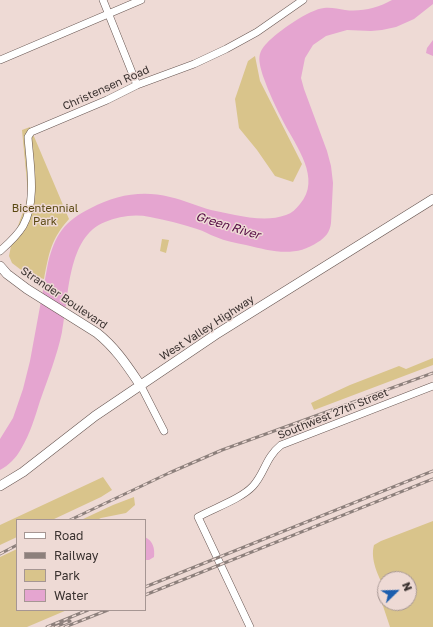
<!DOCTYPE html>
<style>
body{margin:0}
#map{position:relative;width:433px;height:627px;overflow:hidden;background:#eedad5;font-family:"Golos Text",sans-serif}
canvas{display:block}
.legend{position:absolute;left:16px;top:519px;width:130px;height:92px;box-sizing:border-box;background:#eedad5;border:1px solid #a69693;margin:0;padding:5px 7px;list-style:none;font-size:12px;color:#39312f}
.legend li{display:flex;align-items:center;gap:8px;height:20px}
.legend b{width:20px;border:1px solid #a69693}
.north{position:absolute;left:377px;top:571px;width:40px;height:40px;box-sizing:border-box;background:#eedad5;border:1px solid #a69693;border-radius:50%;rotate:67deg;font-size:11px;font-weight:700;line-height:16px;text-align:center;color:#39312f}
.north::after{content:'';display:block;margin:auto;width:14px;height:18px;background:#1c5eae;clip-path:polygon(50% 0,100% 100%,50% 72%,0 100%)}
</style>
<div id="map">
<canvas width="433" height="627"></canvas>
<ul class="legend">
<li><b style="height:5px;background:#fff"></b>Road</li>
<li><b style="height:5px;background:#8d807c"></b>Railway</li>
<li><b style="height:11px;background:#d9c48b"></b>Park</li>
<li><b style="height:11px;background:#e5a5d0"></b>Water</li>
</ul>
<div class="north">N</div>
</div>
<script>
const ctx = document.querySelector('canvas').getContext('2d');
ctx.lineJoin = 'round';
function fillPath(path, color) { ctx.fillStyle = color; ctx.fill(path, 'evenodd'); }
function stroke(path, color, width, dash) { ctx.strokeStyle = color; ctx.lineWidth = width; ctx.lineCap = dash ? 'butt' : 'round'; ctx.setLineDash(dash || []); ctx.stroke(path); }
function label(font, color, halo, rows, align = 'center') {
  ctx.font = font + ' "Golos Text",sans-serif'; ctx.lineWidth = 3; ctx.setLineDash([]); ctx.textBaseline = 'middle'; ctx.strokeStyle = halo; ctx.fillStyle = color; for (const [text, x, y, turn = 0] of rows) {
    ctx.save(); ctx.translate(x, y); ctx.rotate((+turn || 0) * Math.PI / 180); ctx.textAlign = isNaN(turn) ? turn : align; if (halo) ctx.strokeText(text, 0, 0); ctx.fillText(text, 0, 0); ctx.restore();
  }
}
fillPath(new Path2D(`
 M 255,56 L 260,81 L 302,164 L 293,182 L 275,176 L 257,150 L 239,128 L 235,99 L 248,61 Z
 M 30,127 L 69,219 C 51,239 49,253 44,279 L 29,276 L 12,263 L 9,256 L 11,246 L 26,203 L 28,193 L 22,130 Z
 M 162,239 L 169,240 L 166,253 L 160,251 Z
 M 433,358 L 433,365 L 314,410 L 311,403 L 350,385 L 399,366 L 406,369 Z
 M 103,477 L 112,490 L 101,497 L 52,520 L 17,520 L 17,537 L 0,545 L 0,525 Z
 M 134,497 L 135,505 L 126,513 L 101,518 L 97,520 L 81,520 L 113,505 Z
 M 433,521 L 433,627 L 390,627 L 382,603 L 385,599 L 385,603 L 409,603 L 409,579 L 385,579 L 385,589 C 378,576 370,559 374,545 L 381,541 Z
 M 17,549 L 17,610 L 67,610 L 27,627 L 0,627 L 0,557 Z`), '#d9c48b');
fillPath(new Path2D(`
 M 392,0 L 433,0 L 433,4 L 414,19 L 396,27 L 382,30 L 371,31 L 347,30 L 326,36 L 313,45 L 305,58 L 301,78 L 304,89 L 327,151 L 331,166 L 333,183 L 331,223 C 330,232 325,238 318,242 C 295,258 271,251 246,245 C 236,243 225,241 216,237 C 210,235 204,231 197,229 C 182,224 166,220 150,217 C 135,214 119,216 105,222 C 67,237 69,297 62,332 C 57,356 48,378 40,401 C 35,417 30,434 21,449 C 16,458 9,465 0,470 L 0,439 L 13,418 L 23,389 L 30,361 L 48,263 C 55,235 64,221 91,208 C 116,195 142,190 170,197 C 184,200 197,206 211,210 C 219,212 227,213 235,215 C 251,218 270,221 286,215 C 292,213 296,209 300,204 C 322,179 296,146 284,123 C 276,108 269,93 263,76 C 259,62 256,54 267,43 C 277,32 310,9 324,8 C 331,7 338,9 345,10 C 361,12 378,8 392,0 Z
 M 433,40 L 433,56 L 426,53 L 427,48 Z
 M 145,537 C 153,541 155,548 154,557 L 149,560 L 145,560 Z`), '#e5a5d0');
const minor = new Path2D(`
 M 103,0 L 137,85
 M 0,60 L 141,0
 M 0,251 C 8,244 17,236 23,226 C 37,201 30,165 28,137 L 31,132 L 107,100 L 137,85 L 194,64 L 226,49 L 257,32 L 303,0
 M 141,386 L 164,431
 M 250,627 L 198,517 C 214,508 241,499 253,486 C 265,473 265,458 281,445 L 433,386`);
const major = new Path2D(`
 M 0,266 L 7,274 L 27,289 L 97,333 C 116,348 128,367 141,386
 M 0,486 L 23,472 L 95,416 L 215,335 L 433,199`);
stroke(minor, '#675652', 8);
stroke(major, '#675652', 10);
stroke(minor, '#fff', 7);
stroke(major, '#fff', 9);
const rail = new Path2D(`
 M 70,520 L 169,473 L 222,450 L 433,373
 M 0,554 L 17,545
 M 145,587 L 433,471
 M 145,595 L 433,479
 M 47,627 L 88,610
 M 55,627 L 70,621
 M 65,627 L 108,610`);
stroke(rail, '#8d807c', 3);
stroke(rail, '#eedad5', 1.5, [4.5]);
label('11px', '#39312f', '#eedad5', [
 ["Christensen Road",106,88,-24],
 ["Strander Boulevard",64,298,34],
 ["West Valley Highway",207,328,-33],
 ["Southwest 27th Street",333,414,-22]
]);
label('11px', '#5a4912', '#eedad5', [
 ["Bicentennial",45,209],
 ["Park",45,222]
]);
label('italic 12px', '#560b45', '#eedad5', [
 ["Green River",228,226,17]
]);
</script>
